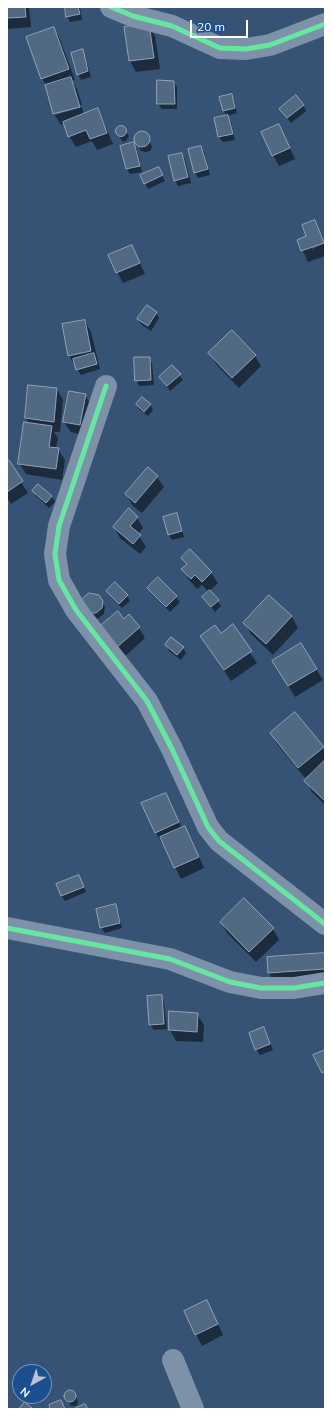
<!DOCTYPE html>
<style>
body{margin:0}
#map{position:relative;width:332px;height:1416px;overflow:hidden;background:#365274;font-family:Mulish,sans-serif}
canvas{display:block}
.frame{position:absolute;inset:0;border:8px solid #fff;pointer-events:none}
.north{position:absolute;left:12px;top:1364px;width:40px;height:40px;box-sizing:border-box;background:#1b4f8f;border:1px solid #7695bc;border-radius:50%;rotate:220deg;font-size:11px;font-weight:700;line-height:16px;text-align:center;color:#fff}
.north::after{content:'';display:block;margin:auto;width:14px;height:18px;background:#b9c2ce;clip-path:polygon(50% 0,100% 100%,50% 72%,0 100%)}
.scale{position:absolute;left:190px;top:20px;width:58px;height:18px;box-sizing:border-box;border:2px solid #fff;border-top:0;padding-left:5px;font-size:12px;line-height:14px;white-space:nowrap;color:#fff;-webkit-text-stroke:3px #1b4f8f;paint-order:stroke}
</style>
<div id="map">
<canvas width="332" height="1416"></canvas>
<div class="frame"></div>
<div class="north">N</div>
<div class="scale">20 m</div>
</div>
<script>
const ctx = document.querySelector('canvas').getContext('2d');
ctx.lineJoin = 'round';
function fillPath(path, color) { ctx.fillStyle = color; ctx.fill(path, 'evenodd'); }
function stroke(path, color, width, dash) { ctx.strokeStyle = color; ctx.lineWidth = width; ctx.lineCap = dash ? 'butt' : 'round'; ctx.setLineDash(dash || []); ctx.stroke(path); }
fillPath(new Path2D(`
 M 7,7 L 29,7 L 31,27 L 7,29 Z
 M 66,7 L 80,7 L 82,20 L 70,22 L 67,16 Z
 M 149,25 L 155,36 L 160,69 L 136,72 L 130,61 L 125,28 Z
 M 54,28 L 60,39 L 75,80 L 72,81 L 77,89 L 82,105 L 55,113 L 55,115 L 82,107 L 84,115 L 97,110 L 103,121 L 113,144 L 97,150 L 92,141 L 76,147 L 69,136 L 64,124 L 61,125 L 54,114 L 46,86 L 42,78 Z
 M 82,51 L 85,56 L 91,77 L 81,80 L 78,74 Z
 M 174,82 L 177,87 L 177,109 L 162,109 L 158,104 Z
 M 231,95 L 234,100 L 237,113 L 227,116 L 231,122 L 235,140 L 223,142 L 219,137 L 215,119 L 227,116 L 223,110 Z
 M 303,105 L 306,111 L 291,123 L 280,109 Z
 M 279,125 L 295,159 L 279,166 L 273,155 Z
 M 118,127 L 123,127 L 129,136 L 126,141 L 123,142 L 116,132 L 116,129 Z
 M 143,133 L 147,135 L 152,147 L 150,151 L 145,152 L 141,151 L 135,138 L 137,135 Z
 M 134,143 L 137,149 L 142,172 L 130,174 L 127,169 Z
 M 201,147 L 204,152 L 210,175 L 198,178 L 195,173 L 189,150 Z
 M 181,154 L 185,159 L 191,183 L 178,186 L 175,180 Z
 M 161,173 L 165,181 L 148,189 L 145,183 Z
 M 315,222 L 324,242 L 312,246 L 312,249 L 325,243 L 325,256 L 308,262 L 298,240 L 308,236 Z
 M 132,246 L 145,274 L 123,283 L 117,272 Z
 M 156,313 L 159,318 L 151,331 L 142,325 L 138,320 Z
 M 85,321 L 91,332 L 100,369 L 81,375 L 69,356 Z
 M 210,353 L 255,356 L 261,366 L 239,388 L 216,364 Z
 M 149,358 L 152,363 L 154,385 L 139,386 L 136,380 Z
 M 172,366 L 183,380 L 170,391 L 160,377 Z
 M 57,389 L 63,400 L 60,432 L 54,432 L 58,438 L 56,448 L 58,449 L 65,460 L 62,480 L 26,474 L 19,463 L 29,424 L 26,418 Z
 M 85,395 L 92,406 L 86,436 L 71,432 L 64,422 Z
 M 137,404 L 150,404 L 153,410 L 148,416 L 140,410 Z
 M 7,462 L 8,462 L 28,493 L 11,504 L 7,497 Z
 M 148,469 L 157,477 L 164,487 L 142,513 L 132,505 L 126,494 Z
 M 33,491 L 51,496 L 55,502 L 49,508 L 36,496 Z
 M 176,514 L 179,519 L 184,537 L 172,540 L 169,535 L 164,518 Z
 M 137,517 L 143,528 L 138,534 L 146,547 L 140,554 L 120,538 L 114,527 Z
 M 183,558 L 211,573 L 218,583 L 210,591 L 221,606 L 215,612 L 203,597 L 209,592 L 202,585 L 197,589 L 189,580 L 183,569 L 187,566 Z
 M 149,589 L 176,597 L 180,602 L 170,612 L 152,594 Z
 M 108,591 L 127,595 L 130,601 L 122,608 L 111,597 Z
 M 98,596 L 105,607 L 104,614 L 97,619 L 91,617 Z
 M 269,597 L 292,617 L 298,628 L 273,655 L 251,634 L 245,623 Z
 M 124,620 L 139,628 L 145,638 L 123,658 L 100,628 Z
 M 232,626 L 257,663 L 231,681 L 201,636 L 220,634 Z
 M 301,644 L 323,680 L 295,697 L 274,661 Z
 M 166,645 L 183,648 L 186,653 L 181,660 L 169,651 Z
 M 271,733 L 323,747 L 325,750 L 325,805 L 312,792 L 306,781 L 313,774 L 312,772 L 305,778 L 277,744 Z
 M 165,794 L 182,828 L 185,827 L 191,838 L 204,868 L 181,879 L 163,843 L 162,843 L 156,833 Z
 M 79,876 L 86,892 L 65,901 L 61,895 Z
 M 115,905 L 118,911 L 122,928 L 105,933 L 101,927 Z
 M 221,922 L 273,929 L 279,940 L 256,962 L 227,933 Z
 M 325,954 L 325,980 L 275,984 L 269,973 L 268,958 Z
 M 161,996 L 164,1002 L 167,1029 L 154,1030 L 150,1025 Z
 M 170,1012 L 197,1014 L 204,1025 L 203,1042 L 176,1041 L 170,1030 Z
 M 263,1028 L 273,1050 L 260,1055 L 256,1049 Z
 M 185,1312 L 213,1313 L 223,1335 L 202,1346 Z
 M 68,1391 L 74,1393 L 77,1399 L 78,1404 L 76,1406 L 71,1406 L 65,1397 L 66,1393 Z`), '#0007');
const building = new Path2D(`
 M 7,7 L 25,7 L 26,17 L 7,18 Z
 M 65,7 L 78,7 L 80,14 L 66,17 Z
 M 149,24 L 154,58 L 129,61 L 124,27 Z
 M 54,27 L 69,69 L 41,79 L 26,37 Z
 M 83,49 L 88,71 L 77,75 L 71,53 Z
 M 71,77 L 80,107 L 53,114 L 45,85 Z
 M 157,80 L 174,81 L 175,104 L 157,104 Z
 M 232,94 L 235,108 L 223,111 L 219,97 Z
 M 296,95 L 304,105 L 287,118 L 279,109 Z
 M 98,108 L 107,133 L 90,139 L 86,130 L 68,137 L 63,122 Z
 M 228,115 L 233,134 L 218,137 L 214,118 Z
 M 279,124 L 290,148 L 272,156 L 261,132 Z
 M115.5 131a5.5 5.5 0 1 1 11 0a5.5 5.5 0 1 1-11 0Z
 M134 139a8 8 0 1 1 16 0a8 8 0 1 1-16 0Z
 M 134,142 L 140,166 L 126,169 L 120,146 Z
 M 201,146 L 208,169 L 194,173 L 188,149 Z
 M 182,153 L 188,177 L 174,181 L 168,156 Z
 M 159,167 L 163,175 L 144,184 L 140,175 Z
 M 315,220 L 324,243 L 301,251 L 297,240 L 306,236 L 302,225 Z
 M 132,245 L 140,263 L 116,273 L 108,255 Z
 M 147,305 L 157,312 L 148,326 L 137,319 Z
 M 85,320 L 91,351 L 68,356 L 62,324 Z
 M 232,330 L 256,355 L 232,378 L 208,353 Z
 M 94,353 L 97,364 L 76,370 L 73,359 Z
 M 134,357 L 150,357 L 151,380 L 135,381 Z
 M 172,365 L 181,374 L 167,386 L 159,377 Z
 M 28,385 L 57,388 L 54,422 L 25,418 Z
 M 69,391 L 86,394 L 80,425 L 63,422 Z
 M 142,397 L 151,404 L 144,412 L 136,404 Z
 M 24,422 L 52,426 L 49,447 L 59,448 L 56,469 L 18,464 Z
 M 9,460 L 23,481 L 7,492 L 7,461 Z
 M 148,467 L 158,476 L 135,503 L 125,494 Z
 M 38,484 L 52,496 L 46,503 L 32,491 Z
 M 129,508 L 138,517 L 130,526 L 141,535 L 133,544 L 113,527 Z
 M 177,513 L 182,531 L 168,535 L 163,517 Z
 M 190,549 L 212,572 L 202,582 L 195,575 L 191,579 L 181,569 L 187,564 L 181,558 Z
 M 158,577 L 177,596 L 166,607 L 147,588 Z
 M 115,582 L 128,595 L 119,604 L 106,591 Z
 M 210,590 L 219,600 L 211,607 L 202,597 Z
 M 89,593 L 99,595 L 103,601 L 102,608 L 96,613 L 90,613 L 82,600 L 84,597 Z
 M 269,595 L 292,616 L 266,644 L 243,623 Z
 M 118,611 L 124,619 L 129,614 L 140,627 L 116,648 L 98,628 Z
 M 233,624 L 252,651 L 224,670 L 200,636 L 215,625 L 221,633 Z
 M 171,637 L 184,647 L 177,655 L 165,645 Z
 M 301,643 L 317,669 L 288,686 L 272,661 Z
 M 295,712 L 324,747 L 298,768 L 270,733 Z
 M 325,760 L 325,801 L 304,781 Z
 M 166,793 L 179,822 L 155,833 L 141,803 Z
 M 185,826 L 199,857 L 174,868 L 160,837 Z
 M 79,875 L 84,887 L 61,896 L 56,884 Z
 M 244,898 L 274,928 L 249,952 L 220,922 Z
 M 116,904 L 120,923 L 100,928 L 96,909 Z
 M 325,953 L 325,969 L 268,973 L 267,957 Z
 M 162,995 L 164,1024 L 149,1025 L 147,996 Z
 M 169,1011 L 198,1013 L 197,1032 L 169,1030 Z
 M 264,1027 L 270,1044 L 255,1050 L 249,1033 Z
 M 325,1050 L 325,1071 L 322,1073 L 313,1055 Z
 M 207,1300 L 218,1324 L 195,1335 L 184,1311 Z
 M 35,1367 L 40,1372 L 30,1372 Z
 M64 1396a6 6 0 1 1 12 0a6 6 0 1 1-12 0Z
 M 61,1400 L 65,1409 L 50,1409 L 49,1405 Z
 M 25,1402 L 33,1409 L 19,1409 Z
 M 85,1404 L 88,1409 L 77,1409 L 76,1408 Z`);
fillPath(building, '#526984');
stroke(building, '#92a2b6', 1);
stroke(new Path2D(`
 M 111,7 L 133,16 L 172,26 L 220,48 L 246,49 L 270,45 L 325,24
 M 106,386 L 59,526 L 55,554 L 59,580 L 76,610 L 147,701 L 172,749 L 208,827 L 219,841 L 325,924
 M 7,928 L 170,959 L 230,982 L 261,988 L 294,988 L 325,983
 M 173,1360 L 193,1409`), '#7d92a8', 22);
stroke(new Path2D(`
 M 111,7 L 133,16 L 172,26 L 220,48 L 246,49 L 270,45 L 325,24
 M 106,386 L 59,526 L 55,554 L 59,580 L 76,610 L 147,701 L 172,749 L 208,827 L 219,841 L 325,924
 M 7,928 L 170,959 L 230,982 L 261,988 L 294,988 L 325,983`), '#66e7a1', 5);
</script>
